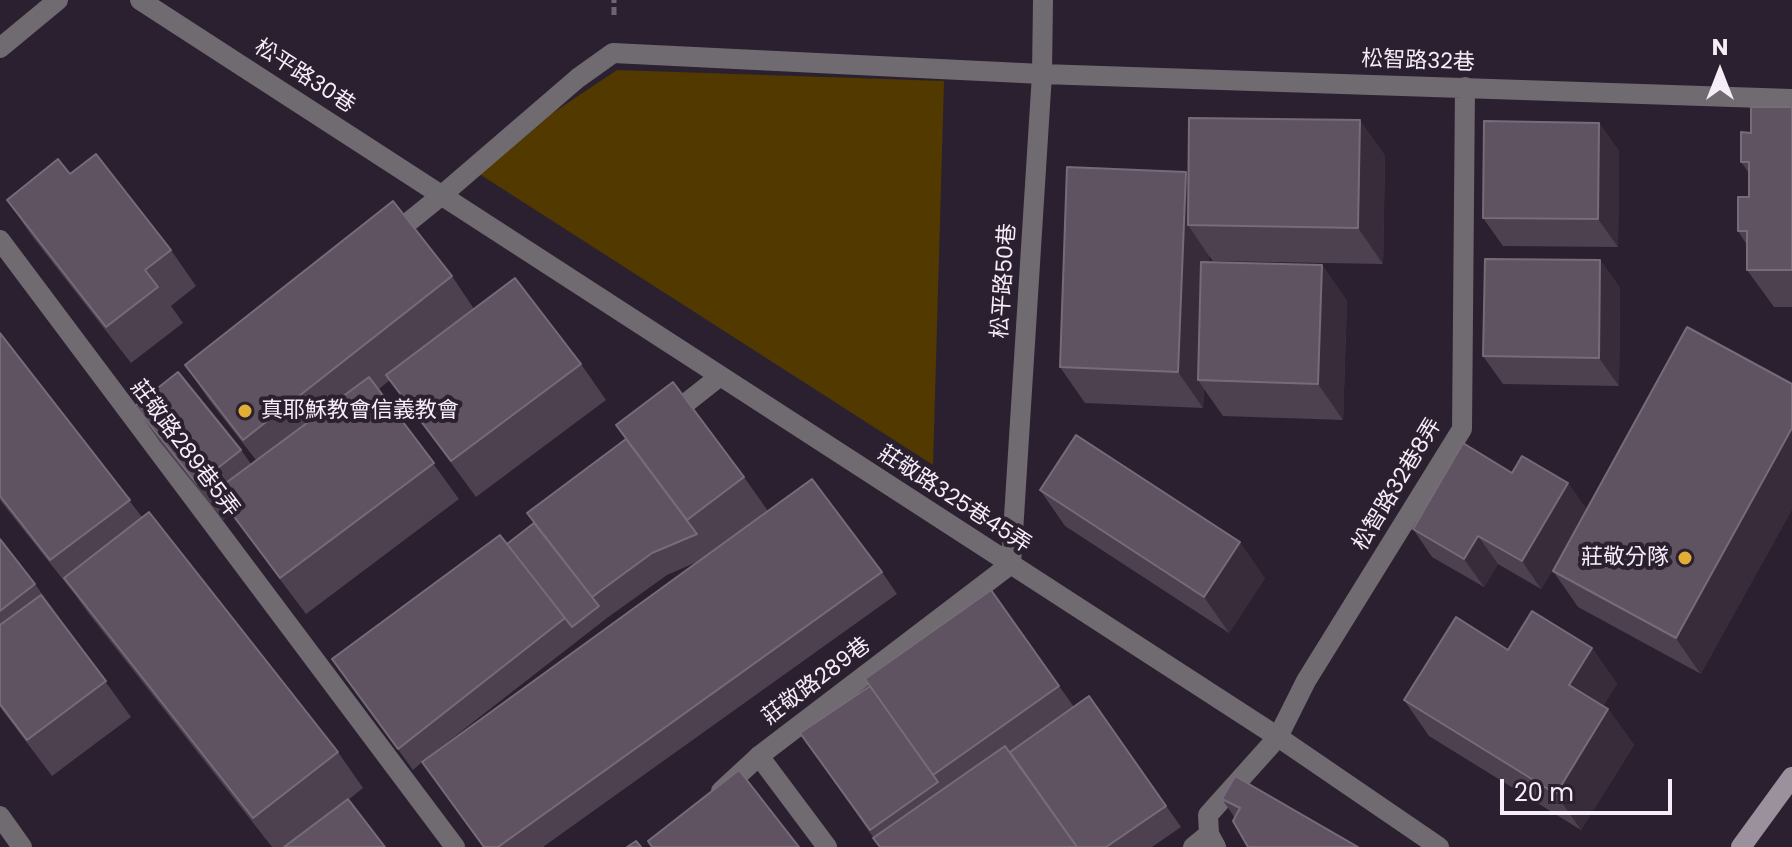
<!DOCTYPE html>
<meta charset="utf-8">
<style>
body{margin:0}
#map{position:relative;width:1792px;height:847px;overflow:hidden;background:#2b202f;font-family:Poppins,sans-serif}
canvas{display:block}
.north{position:absolute;left:1680px;top:32px;width:80px;height:80px;-webkit-text-stroke:6px #2b202f;paint-order:stroke;rotate:0deg;font-size:22px;font-weight:700;line-height:32px;text-align:center;color:#f5edf7}
.north::after{content:'';display:block;margin:auto;width:28px;height:36px;background:#f5edf7;clip-path:polygon(50% 0,100% 100%,50% 72%,0 100%)}
.scale{position:absolute;left:1500px;top:779px;width:172px;height:36px;box-sizing:border-box;border:4px solid #f5edf7;border-top:0;padding-left:10px;font-size:24px;line-height:28px;white-space:nowrap;color:#f5edf7;-webkit-text-stroke:6px #2b202f;paint-order:stroke}
</style>
<div id="map">
<canvas width="1792" height="847"></canvas>
<div class="north">N</div>
<div class="scale">20 m</div>
</div>
<script>
const ctx = document.querySelector('canvas').getContext('2d');
ctx.lineJoin = 'round';
function fillPath(path, color) { ctx.fillStyle = color; ctx.fill(path, 'evenodd'); }
function stroke(path, color, width, dash) { ctx.strokeStyle = color; ctx.lineWidth = width; ctx.lineCap = dash ? 'butt' : 'round'; ctx.setLineDash(dash || []); ctx.stroke(path); }
function label(font, color, halo, rows, align = 'center') {
  ctx.font = font + ' Poppins,"Noto Sans TC",sans-serif'; ctx.lineWidth = 8; ctx.setLineDash([]); ctx.textBaseline = 'middle'; ctx.strokeStyle = halo; ctx.fillStyle = color; for (const [text, x, y, turn = 0] of rows) {
    ctx.save(); ctx.translate(x, y); ctx.rotate((+turn || 0) * Math.PI / 180); ctx.textAlign = isNaN(turn) ? turn : align; if (halo) ctx.strokeText(text, 0, 0); ctx.fillText(text, 0, 0); ctx.restore();
  }
}
fillPath(new Path2D(`
 M 617,70 L 944,81 L 933,465 L 470,168 Z`), '#513900');
stroke(new Path2D(`
 M 614,15 L 614,0`), '#6e6472', 5, [8, 4]);
stroke(new Path2D(`
 M 1042,74 L 1792,99
 M 390,237 L 442,195
 M 0,240 L 455,847
 M 667,418 L 719,377
 M 1011,564 L 1042,74 L 1043,0
 M 759,756 L 827,847
 M 0,816 L 22,847
 M 1209,834 L 1208,815 L 1278,737 L 1306,681 L 1462,429 L 1465,87
 M 1193,847 L 1209,834 L 1216,847`), '#706a71', 20);
stroke(new Path2D(`
 M 140,0 L 1278,737 L 1439,847
 M 0,48 L 58,0
 M 442,195 L 578,78 L 613,53 L 1042,74
 M 721,791 L 759,756 L 1011,564`), '#706a71', 20);
stroke(new Path2D(`
 M 1741,847 L 1792,777`), '#9a919d', 20);
fillPath(new Path2D(`
 M 1792,107 L 1792,307 L 1774,307 L 1747,270 L 1747,245 L 1738,231 L 1749,197 L 1749,173 L 1741,162 L 1751,133 Z
 M 1599,123 L 1619,151 L 1618,247 L 1503,246 L 1483,218 Z
 M 1385,155 L 1383,264 L 1213,261 L 1209,256 L 1209,262 L 1322,265 L 1347,301 L 1343,420 L 1223,416 L 1204,389 L 1203,408 L 1085,403 L 1060,367 L 1188,175 Z
 M 70,174 L 171,250 L 196,286 L 171,306 L 183,323 L 131,363 L 32,236 L 7,200 Z
 M 1600,260 L 1620,288 L 1619,386 L 1503,384 L 1483,356 Z
 M 452,276 L 474,309 L 581,364 L 606,400 L 476,497 L 390,380 L 379,389 L 459,499 L 306,614 L 230,513 L 223,520 L 160,442 L 135,406 L 241,450 L 251,464 L 256,460 L 210,401 L 185,365 Z
 M 0,333 L 142,517 L 338,752 L 363,788 L 348,800 L 385,847 L 272,847 L 89,614 L 76,596 L 0,500 Z
 M 1512,473 L 1568,483 L 1701,674 L 1578,607 L 1553,571 L 1567,546 L 1541,589 L 1498,564 L 1484,587 L 1432,557 L 1413,529 Z
 M 744,477 L 768,511 L 882,572 L 897,594 L 543,847 L 483,847 L 422,762 L 413,770 L 332,659 L 507,544 ZM 699,561 L 436,751 L 607,618 L 667,575 Z
 M 1040,490 L 1265,578 L 1229,633 L 1065,526 Z
 M 0,539 L 35,584 L 131,717 L 52,776 L 0,707 Z
 M 991,590 L 1074,707 L 1089,696 L 1181,827 L 1152,847 L 880,847 L 800,733 L 870,686 Z
 M 1592,648 L 1617,684 L 1603,706 L 1608,709 L 1634,745 L 1581,830 L 1429,736 L 1404,700 L 1508,650 Z
 M 1222,799 L 1358,847 L 1235,818 Z`), '#4d4150');
fillPath(new Path2D(`
 M 1360,120 L 1385,155 L 1383,264 L 1358,228 Z
 M 1599,123 L 1619,151 L 1618,247 L 1598,219 Z
 M 1186,172 L 1211,208 L 1188,225 L 1209,256 L 1204,380 L 1198,380 L 1204,389 L 1203,408 L 1178,372 Z
 M 1600,260 L 1620,288 L 1619,386 L 1599,358 Z
 M 1322,265 L 1347,301 L 1343,420 L 1318,384 Z
 M 1792,428 L 1792,510 L 1701,674 L 1676,638 Z
 M 1568,483 L 1588,511 L 1541,589 L 1522,561 Z
 M 1478,536 L 1498,564 L 1484,587 L 1464,559 Z
 M 1240,542 L 1265,578 L 1229,633 L 1204,597 Z
 M 1592,648 L 1617,684 L 1594,721 L 1569,685 Z
 M 1608,709 L 1634,745 L 1581,830 L 1556,794 Z`), '#382c3b');
const building = new Path2D(`
 M 1751,107 L 1792,107 L 1792,270 L 1747,270 L 1747,231 L 1738,231 L 1738,197 L 1749,197 L 1749,162 L 1741,162 L 1741,132 L 1751,133 Z
 M 1189,118 L 1360,120 L 1358,228 L 1188,225 Z
 M 1484,121 L 1599,123 L 1598,219 L 1483,218 Z
 M 96,154 L 171,250 L 145,270 L 158,287 L 106,327 L 7,200 L 58,159 L 70,174 Z
 M 1067,167 L 1186,172 L 1178,372 L 1060,367 Z
 M 393,201 L 452,276 L 243,440 L 185,365 Z
 M 1485,259 L 1600,260 L 1599,358 L 1483,356 Z
 M 1201,262 L 1322,265 L 1318,384 L 1198,380 Z
 M 515,278 L 581,364 L 451,461 L 386,375 Z
 M 1687,327 L 1792,384 L 1792,428 L 1676,638 L 1553,571 Z
 M 0,333 L 130,500 L 50,560 L 0,496 Z
 M 178,372 L 241,450 L 197,484 L 135,406 Z
 M 369,377 L 434,463 L 280,578 L 215,491 Z
 M 673,382 L 744,477 L 687,520 L 616,425 Z
 M 1076,435 L 1240,542 L 1204,597 L 1040,490 Z
 M 626,439 L 697,534 L 652,553 L 592,597 L 527,513 Z
 M 1463,443 L 1512,473 L 1522,456 L 1568,483 L 1522,561 L 1478,536 L 1464,559 L 1413,529 Z
 M 812,479 L 882,572 L 498,847 L 484,847 L 422,762 Z
 M 149,512 L 338,752 L 253,818 L 64,578 Z
 M 534,523 L 599,606 L 572,627 L 507,544 Z
 M 500,535 L 565,618 L 398,749 L 332,659 Z
 M 0,539 L 35,584 L 0,611 Z
 M 991,590 L 1059,686 L 933,775 L 865,679 Z
 M 41,595 L 106,681 L 27,740 L 0,704 L 0,625 Z
 M 1532,611 L 1592,648 L 1569,685 L 1608,709 L 1556,794 L 1404,700 L 1456,617 L 1508,650 Z
 M 870,686 L 938,782 L 870,830 L 800,733 Z
 M 1089,696 L 1166,806 L 1106,847 L 1077,847 L 1010,752 Z
 M 1005,746 L 1077,847 L 880,847 L 873,838 Z
 M 739,770 L 799,847 L 652,847 L 648,841 Z
 M 1235,776 L 1358,847 L 1248,847 L 1233,821 L 1240,808 L 1222,799 Z
 M 348,799 L 385,847 L 284,847 Z
 M 636,841 L 641,847 L 627,847 Z`);
fillPath(building, '#5f5362');
stroke(building, '#766c79', 2);
for (const [x, y, r, color] of [
 [245,411,8,"#e3ae35"],
 [1685,558,8,"#e3ae35"]
]) { const dot = new Path2D(); dot.arc(x, y, r, 0, 2 * Math.PI); ctx.fillStyle = color; ctx.fill(dot); stroke(dot, '#2b202f', 3); }
label('22px', '#f5edf7', '#2b202f', [
 ["松智路32巷",1418,62,2],
 ["松平路30巷",304,77,33],
 ["松平路50巷",1005,281,-86],
 ["莊敬路289巷5弄",184,449,53],
 ["松智路32巷8弄",1398,485,-59],
 ["莊敬路325巷45弄",954,500,33],
 ["莊敬路289巷",817,682,-37]
]);
label('22px', '#f5edf7', '#2b202f', [
 ["真耶穌教會信義教會",261,411],
 ["莊敬分隊",1669,558,"right"]
], 'left');
</script>
